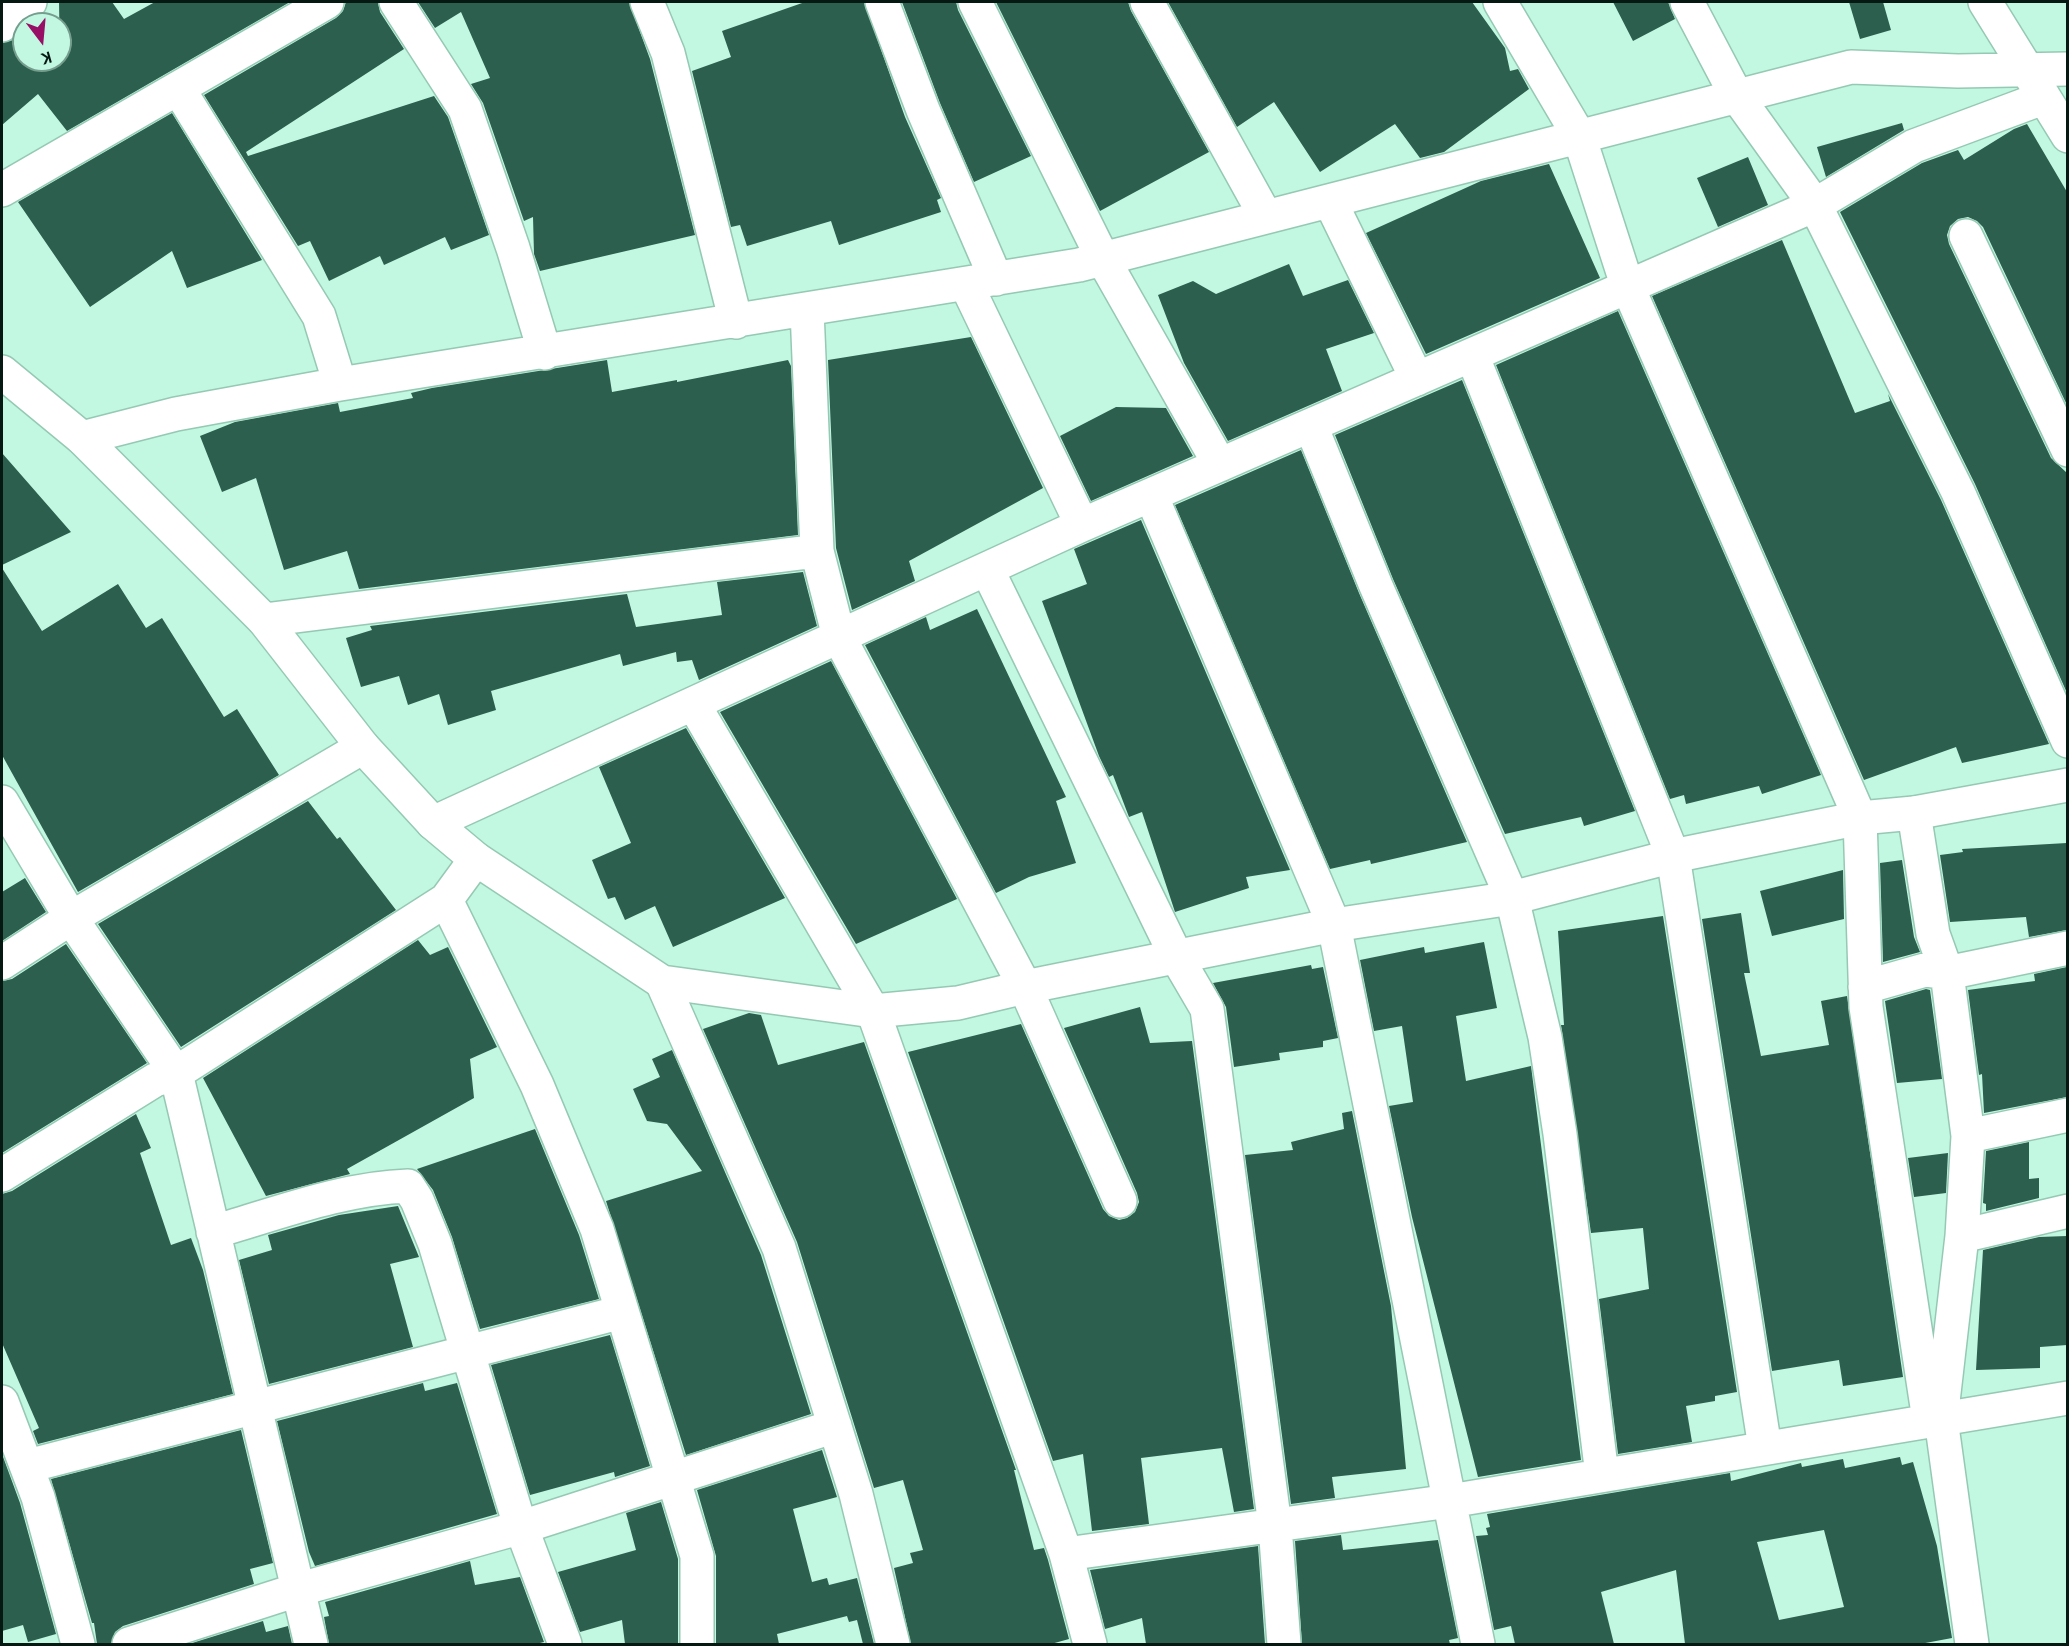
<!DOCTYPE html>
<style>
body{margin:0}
#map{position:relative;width:2069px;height:1646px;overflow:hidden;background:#c2f7e2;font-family:"Space Grotesk",sans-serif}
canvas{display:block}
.frame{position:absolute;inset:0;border:3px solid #051912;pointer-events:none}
.north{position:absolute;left:12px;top:12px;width:60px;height:60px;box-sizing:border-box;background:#c2f7e2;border:2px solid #769e8f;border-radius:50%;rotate:164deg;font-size:16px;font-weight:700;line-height:24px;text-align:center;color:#051912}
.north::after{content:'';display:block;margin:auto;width:21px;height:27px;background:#971066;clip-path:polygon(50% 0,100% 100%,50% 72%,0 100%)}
</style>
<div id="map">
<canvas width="2069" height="1646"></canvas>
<div class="frame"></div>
<div class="north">K</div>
</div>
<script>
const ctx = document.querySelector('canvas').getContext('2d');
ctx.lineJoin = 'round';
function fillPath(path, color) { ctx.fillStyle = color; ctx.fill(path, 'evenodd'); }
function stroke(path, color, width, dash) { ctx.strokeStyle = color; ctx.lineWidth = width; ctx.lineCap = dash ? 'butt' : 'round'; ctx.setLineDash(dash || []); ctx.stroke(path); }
fillPath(new Path2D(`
 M 59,2 L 112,2 L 124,19 L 155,2 L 290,2 L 67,131 L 38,94 L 2,125 L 2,43 L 13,40 L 24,31 L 24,60 L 60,60 Z
 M 346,2 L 378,2 L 380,12 L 404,49 L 246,152 L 248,156 L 434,96 L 448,117 L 489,235 L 451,250 L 445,237 L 384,265 L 380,256 L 329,281 L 310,241 L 298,246 L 204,95 L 336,18 L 343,11 Z
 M 418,2 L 629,2 L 650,59 L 695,235 L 540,271 L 534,254 L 533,217 L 524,221 L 483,103 L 471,84 L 490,78 L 461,12 L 435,28 Z
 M 805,2 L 864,2 L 905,117 L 941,198 L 937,200 L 941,212 L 839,245 L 831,221 L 747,246 L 740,225 L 731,227 L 692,71 L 731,57 L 722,31 Z
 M 902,2 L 956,2 L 958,10 L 1031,156 L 974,182 L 940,103 Z
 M 996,2 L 1128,2 L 1131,11 L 1209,152 L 1100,211 Z
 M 1168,2 L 1472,2 L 1505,48 L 1510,71 L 1518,69 L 1529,89 L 1444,152 L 1420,158 L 1395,124 L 1320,172 L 1274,102 L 1237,127 Z
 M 1613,2 L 1668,2 L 1675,19 L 1633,41 Z
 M 1849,2 L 1883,2 L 1891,30 L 1860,39 Z
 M 172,113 L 262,260 L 187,288 L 172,251 L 90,307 L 18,202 Z
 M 1902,123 L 1904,130 L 1826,177 L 1817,147 Z
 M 2027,124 L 2067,192 L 2067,405 L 1983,227 L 1977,221 L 1968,217 L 1958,219 L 1950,226 L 1947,235 L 1949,244 L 2051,458 L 2067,473 L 2067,693 L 1975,484 L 1840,212 L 1922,163 L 1958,150 L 1964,160 L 2014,129 Z
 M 1748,157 L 1768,205 L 1718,227 L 1697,178 Z
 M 1549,164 L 1600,278 L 1426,354 L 1366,233 L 1481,181 Z
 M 1782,240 L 1855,413 L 1890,401 L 1888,394 L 1941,500 L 2049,744 L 1962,763 L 1956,747 L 1864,780 L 1652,296 Z
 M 1289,264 L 1303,296 L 1348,280 L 1374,333 L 1326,349 L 1342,391 L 1228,441 L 1184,363 L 1158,295 L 1193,281 L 1216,294 Z
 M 1618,311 L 1821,775 L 1762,794 L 1759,786 L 1686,804 L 1684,795 L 1670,799 L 1496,365 Z
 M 971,337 L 1043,488 L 909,561 L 915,581 L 852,610 L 836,548 L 828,360 Z
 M 607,360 L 612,392 L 677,380 L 677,382 L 788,360 L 791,366 L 798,535 L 359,589 L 347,551 L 284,570 L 256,478 L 222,492 L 200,436 L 235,422 L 338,403 L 340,412 L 413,398 L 411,393 L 432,388 Z
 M 1462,380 L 1635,811 L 1584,826 L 1581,817 L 1505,834 L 1393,579 L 1335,435 Z
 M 1116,407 L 1166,408 L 1193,456 L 1091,501 L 1060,436 Z
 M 1301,450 L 1359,593 L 1467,842 L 1371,864 L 1370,860 L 1330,869 L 1175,505 Z
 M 2,453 L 71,532 L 2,565 Z
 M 1141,520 L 1290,870 L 1246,877 L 1249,888 L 1175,912 L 1142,812 L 1129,817 L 1113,775 L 1109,777 L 1099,756 L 1042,601 L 1087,584 L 1074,549 Z
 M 2,568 L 42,631 L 118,584 L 146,628 L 162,618 L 224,717 L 237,709 L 279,775 L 78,892 L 2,755 Z
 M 803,572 L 817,626 L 699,680 L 692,660 L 677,662 L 676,652 L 623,666 L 620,654 L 491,691 L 496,710 L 448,725 L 439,694 L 408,705 L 399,676 L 361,687 L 346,638 L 372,630 L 370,626 L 627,594 L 636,627 L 722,615 L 717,582 Z
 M 977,609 L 1066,797 L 1056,801 L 1076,863 L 1029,877 L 996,893 L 865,645 L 926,617 L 930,630 Z
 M 831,661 L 957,899 L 856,944 L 720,712 Z
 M 686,728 L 785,898 L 673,947 L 655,906 L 625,920 L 615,897 L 608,899 L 592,860 L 631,843 L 599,767 Z
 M 308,801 L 337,839 L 340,837 L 396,910 L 181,1047 L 98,924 Z
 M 2067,843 L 2067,930 L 2029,937 L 2026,917 L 1950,922 L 1940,855 L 1963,852 L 1962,849 Z
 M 1902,860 L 1914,937 L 1920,952 L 1883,962 L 1880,863 Z
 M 1843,870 L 1844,919 L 1772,936 L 1760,891 Z
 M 25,878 L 46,912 L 2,941 L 2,892 Z
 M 1741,913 L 1750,973 L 1744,973 L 1761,1056 L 1829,1045 L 1821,1001 L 1847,996 L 1903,1377 L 1843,1386 L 1839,1360 L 1772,1371 L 1702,919 Z
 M 1663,916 L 1737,1392 L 1715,1396 L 1715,1401 L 1686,1406 L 1692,1442 L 1618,1454 L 1599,1299 L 1649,1289 L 1643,1228 L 1591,1233 L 1561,1025 L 1564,1025 L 1558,931 Z
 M 418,940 L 430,955 L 448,947 L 497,1047 L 470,1059 L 474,1098 L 347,1169 L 350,1174 L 266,1196 L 203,1078 Z
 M 1484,942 L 1497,1008 L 1456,1016 L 1466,1081 L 1531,1066 L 1581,1460 L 1478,1477 L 1412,1217 L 1389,1106 L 1413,1102 L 1402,1026 L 1374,1031 L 1360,960 L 1424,947 L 1425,953 Z
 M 66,944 L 147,1063 L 2,1153 L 2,981 L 12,979 Z
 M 1311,965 L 1312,969 L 1323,967 L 1338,1038 L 1323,1041 L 1323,1047 L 1279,1053 L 1280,1060 L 1234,1067 L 1226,1007 L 1213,983 Z
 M 2067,967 L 2067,1097 L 1984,1113 L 1982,1074 L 1979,1075 L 1968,990 L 2035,981 L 2034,974 Z
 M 1926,989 L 1930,990 L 1942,1079 L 1897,1083 L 1885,1001 Z
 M 1140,1007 L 1150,1043 L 1192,1041 L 1254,1509 L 1234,1512 L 1222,1448 L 1141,1458 L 1149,1524 L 1092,1531 L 1083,1454 L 1053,1461 L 908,1052 L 1021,1024 L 1103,1209 L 1109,1216 L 1119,1220 L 1127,1218 L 1135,1212 L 1139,1202 L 1137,1193 L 1064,1028 Z
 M 749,1013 L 761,1015 L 778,1065 L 864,1042 L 1016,1470 L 1014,1470 L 1034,1550 L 1044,1548 L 1048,1560 L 1069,1639 L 1051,1644 L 911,1644 L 894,1568 L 913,1563 L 910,1553 L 923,1550 L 903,1480 L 874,1488 L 797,1242 L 703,1029 Z
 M 672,1050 L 761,1255 L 811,1414 L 686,1455 L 606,1201 L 702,1171 L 667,1124 L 647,1121 L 633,1089 L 660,1077 L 652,1059 Z
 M 1352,1111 L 1391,1306 L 1406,1469 L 1332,1477 L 1335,1498 L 1291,1504 L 1245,1155 L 1293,1150 L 1291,1142 L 1344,1129 L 1342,1113 Z
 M 136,1114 L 151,1148 L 140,1153 L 171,1245 L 191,1238 L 203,1270 L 233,1394 L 38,1444 L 33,1431 L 39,1428 L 2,1343 L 2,1194 L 12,1191 Z
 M 535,1129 L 579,1235 L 599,1299 L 480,1329 L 452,1237 L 433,1190 L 417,1169 Z
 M 2029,1142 L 2029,1179 L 2039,1178 L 2039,1198 L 1986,1211 L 1986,1204 L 1983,1203 L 1986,1151 Z
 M 1948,1153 L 1946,1193 L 1914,1197 L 1908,1158 Z
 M 398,1206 L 419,1257 L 390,1264 L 413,1347 L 269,1384 L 239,1260 L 272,1250 L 268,1235 L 339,1215 Z
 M 2067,1236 L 2067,1345 L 2040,1347 L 2040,1368 L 1976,1370 L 1983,1250 L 2039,1237 Z
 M 610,1335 L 650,1466 L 615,1477 L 614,1472 L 530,1495 L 491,1365 Z
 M 423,1383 L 425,1391 L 457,1383 L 497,1514 L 315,1566 L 309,1552 L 277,1421 Z
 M 241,1430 L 273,1563 L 250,1569 L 254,1584 L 123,1626 L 115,1632 L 111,1644 L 97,1644 L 94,1623 L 92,1623 L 51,1479 Z
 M 822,1450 L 837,1497 L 793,1509 L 812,1582 L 827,1578 L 829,1585 L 857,1578 L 874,1644 L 863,1644 L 857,1620 L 849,1622 L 847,1616 L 777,1634 L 779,1644 L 716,1644 L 716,1556 L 697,1490 Z
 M 2,1454 L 20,1503 L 56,1634 L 28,1642 L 23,1625 L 2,1631 Z
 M 1900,1457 L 1902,1465 L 1913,1462 L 1937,1546 L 1952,1638 L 1920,1644 L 1685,1644 L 1676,1570 L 1601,1592 L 1614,1644 L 1515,1644 L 1511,1626 L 1494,1630 L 1476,1536 L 1488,1535 L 1486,1528 L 1490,1527 L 1487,1514 L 1730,1473 L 1731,1481 L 1801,1463 L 1802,1467 L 1843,1459 L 1845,1468 ZM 1824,1530 L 1844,1607 L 1779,1620 L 1757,1542 Z
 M 661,1502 L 678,1559 L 678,1644 L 625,1644 L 622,1620 L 580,1632 L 558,1572 L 636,1550 L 626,1513 Z
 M 1341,1535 L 1343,1550 L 1438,1540 L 1458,1638 L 1449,1640 L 1450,1644 L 1302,1644 L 1295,1541 Z
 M 1258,1546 L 1265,1644 L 1146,1644 L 1142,1618 L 1105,1629 L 1090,1570 Z
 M 470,1561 L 475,1585 L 520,1577 L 544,1642 L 536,1644 L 329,1644 L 324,1617 L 329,1616 L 325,1602 Z
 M 263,1621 L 266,1632 L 288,1626 L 292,1644 L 189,1644 Z`), '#2c5f4d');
const minor = new Path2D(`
 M 396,2 L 465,109 L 513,248 L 545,353
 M 647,2 L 668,53 L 736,322
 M 882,2 L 923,110 L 996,279
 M 975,2 L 1103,259 L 1220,465
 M 1147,2 L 1266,217
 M 1500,2 L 1579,136 L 1627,285 L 1860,818 L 1866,1007 L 1929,1420
 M 1687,2 L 1736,95 L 1815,205 L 1958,492 L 2068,741
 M 1985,2 L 2068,136
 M 2,25 L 30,2
 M 178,88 L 319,316 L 340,384
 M 2,190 L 327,2
 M 1330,201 L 1417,379
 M 1966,236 L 2068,450
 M 966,284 L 1082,525
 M 807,310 L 817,551 L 839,637 L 1025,987 L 1120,1201
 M 1472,355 L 1673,856 L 1765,1448
 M 1311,426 L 1376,586 L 1512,898 L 1545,1037 L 1560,1134 L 1602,1475
 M 82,438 L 176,414 L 340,384 L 1079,265 L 1851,67 L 1958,71 L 2068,69
 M 1151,495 L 1334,925 L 1478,1644
 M 987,569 L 1176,956 L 1207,1009 L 1275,1526 L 1284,1644
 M 264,620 L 817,551
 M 694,705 L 873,1011 L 1066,1554 L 1090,1644
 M 2,802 L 71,918 L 176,1073 L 311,1644
 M 1914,813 L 1933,934 L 1947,973 L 1968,1136 L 1962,1236 L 1941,1419 L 1972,1644
 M 433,823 L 1082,525 L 1815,205 L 1914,146 L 2043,98
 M 446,900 L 537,1085 L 597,1229 L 697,1556 L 697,1644
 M 2,963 L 71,918 L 363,747
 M 662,982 L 779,1248 L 856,1494 L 893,1644
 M 1865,987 L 1925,970 L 1947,973 L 2068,948
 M 1968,1136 L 2068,1115
 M 2,1175 L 155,1080 L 176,1073 L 446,900 L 476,859
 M 213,1232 C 276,1214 343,1188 408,1186 L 417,1200 L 435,1244 L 517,1516 L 565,1644
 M 1962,1236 L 2068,1211
 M 2,1402 L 38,1497 L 78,1644
 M 28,1466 L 622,1312
 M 1066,1554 L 1450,1501 L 2068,1398
 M 129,1644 L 297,1590 L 522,1527 L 835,1426`);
const major = new Path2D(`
 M 2,372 L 82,438 L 264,620 L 363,747 L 433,823 L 476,859 L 662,982 L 873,1011 L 958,1003 L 1025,987 L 1334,925 L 1512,898 L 1673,856 L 1860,818 L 1914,813 L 2068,785`);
stroke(minor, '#95c9b4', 36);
stroke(major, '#95c9b4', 36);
stroke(minor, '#fff', 33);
stroke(major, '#fff', 33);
</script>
